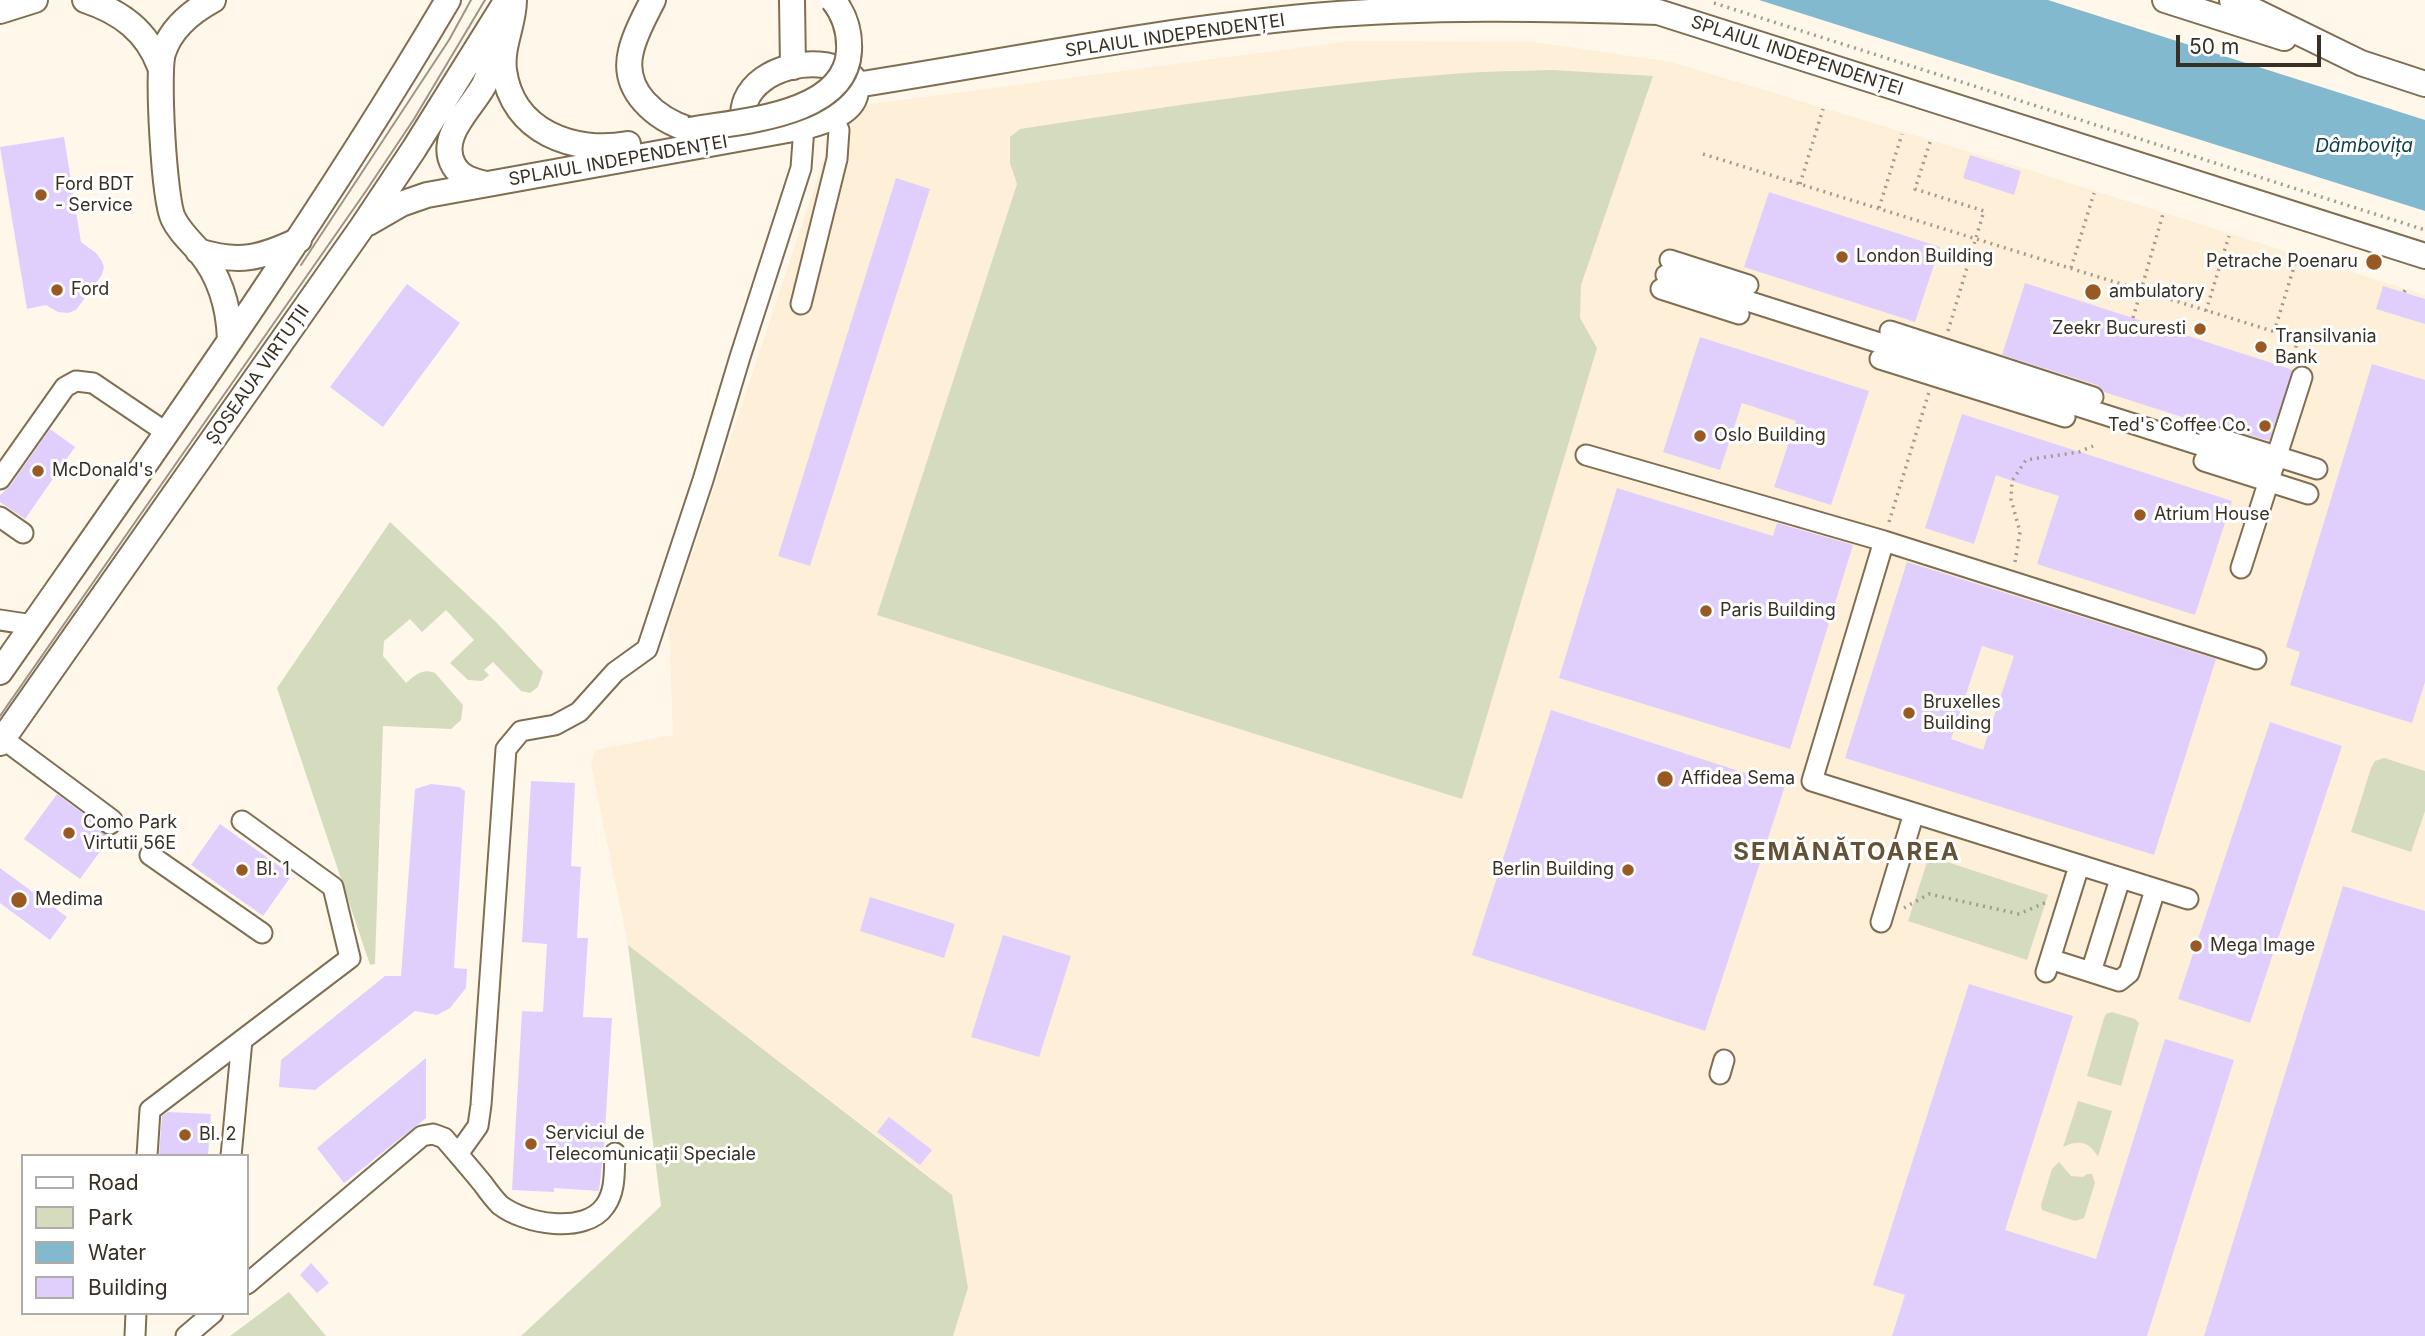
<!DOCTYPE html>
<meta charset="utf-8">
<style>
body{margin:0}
#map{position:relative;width:2425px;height:1336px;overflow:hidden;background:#fff7ea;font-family:Inter,sans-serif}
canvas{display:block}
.legend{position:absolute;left:21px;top:1154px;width:228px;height:161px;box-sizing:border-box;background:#fff;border:2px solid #afaca7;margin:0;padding:9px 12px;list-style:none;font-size:21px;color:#383024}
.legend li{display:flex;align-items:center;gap:14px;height:35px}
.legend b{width:35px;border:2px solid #afaca7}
.scale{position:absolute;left:2176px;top:35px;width:145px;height:32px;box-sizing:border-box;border:4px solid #383024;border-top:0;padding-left:9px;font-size:21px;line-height:24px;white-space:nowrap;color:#383024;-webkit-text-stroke:5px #fff;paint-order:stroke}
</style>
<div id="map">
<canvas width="2425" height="1336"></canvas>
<ul class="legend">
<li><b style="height:9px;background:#fff"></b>Road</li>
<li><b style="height:19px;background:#d5dcbe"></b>Park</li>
<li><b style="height:19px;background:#83b9ce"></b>Water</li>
<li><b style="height:19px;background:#e0cffd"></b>Building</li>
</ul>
<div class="scale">50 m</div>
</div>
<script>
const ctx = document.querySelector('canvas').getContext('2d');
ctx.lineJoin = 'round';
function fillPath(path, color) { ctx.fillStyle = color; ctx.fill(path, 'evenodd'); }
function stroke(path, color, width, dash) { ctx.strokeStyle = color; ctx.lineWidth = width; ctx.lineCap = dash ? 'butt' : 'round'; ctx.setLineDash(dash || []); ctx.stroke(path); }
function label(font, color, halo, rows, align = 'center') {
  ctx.font = font + ' Inter,sans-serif'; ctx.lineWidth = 6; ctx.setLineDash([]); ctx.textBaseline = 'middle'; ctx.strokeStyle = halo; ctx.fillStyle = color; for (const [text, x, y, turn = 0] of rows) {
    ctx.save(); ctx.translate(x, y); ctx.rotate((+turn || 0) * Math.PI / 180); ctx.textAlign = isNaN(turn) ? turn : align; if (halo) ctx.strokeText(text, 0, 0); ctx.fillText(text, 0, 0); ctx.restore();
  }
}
fillPath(new Path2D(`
 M 1350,41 L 1534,42 L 1671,62 L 2003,162 L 2425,295 L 2425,1336 L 953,1336 L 968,1288 L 934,1180 L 628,945 L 591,764 L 596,750 L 673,735 L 669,623 L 841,108 Z`), '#feefd8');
fillPath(new Path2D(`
 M 1553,70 L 1653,76 L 1581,285 L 1580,318 L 1597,348 L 1462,799 L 877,615 L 1017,184 L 1010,163 L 1010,137 L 1020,129 C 1164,107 1308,85 1452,74 C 1486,71 1520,71 1553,70 Z
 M 390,522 L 496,622 L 543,672 L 538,687 L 530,693 L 521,691 L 493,662 L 484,670 L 489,675 L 482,681 L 468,680 L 450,663 L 474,640 L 446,610 L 422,632 L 410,619 L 384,641 L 383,656 L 406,683 C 416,675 422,668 435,673 L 463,705 L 461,720 L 451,729 L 383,726 L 375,964 L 370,965 L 277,688 Z
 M 2384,758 L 2425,771 L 2425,811 L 2411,852 L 2351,832 L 2371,768 L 2375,761 Z
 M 1929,856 L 2048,895 L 2027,960 L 1908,921 Z
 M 628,945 L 952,1195 L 968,1288 L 953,1336 L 521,1336 L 661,1206 Z
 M 2112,1012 L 2135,1019 L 2139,1023 L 2121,1086 L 2087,1076 L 2104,1018 L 2106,1014 Z
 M 2078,1101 L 2112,1111 L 2098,1157 C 2089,1141 2078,1140 2063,1147 Z
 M 2059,1162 L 2071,1176 L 2083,1177 L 2087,1174 L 2092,1174 L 2095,1183 L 2084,1218 L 2075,1221 L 2042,1210 L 2041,1205 L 2052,1169 Z
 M 289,1292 L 326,1336 L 230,1336 Z`), '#d5dcbe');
fillPath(new Path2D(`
 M 1759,0 L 2048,0 L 2425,120 L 2425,211 Z`), '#83b9ce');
fillPath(new Path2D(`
 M 64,137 L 81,242 L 96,253 L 102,261 L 104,267 L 102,275 L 76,310 L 68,313 L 58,312 L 46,305 L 27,309 L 0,147 Z
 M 1970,155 L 2021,171 L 2014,195 L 1963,178 Z
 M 896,178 L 930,189 L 810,566 L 778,556 Z
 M 1769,192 L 1940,247 L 1915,322 L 1744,267 Z
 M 2025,283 L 2293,370 L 2269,441 L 2213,423 L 2204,424 L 2104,392 L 2097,385 L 2002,355 Z
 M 407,284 L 460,323 L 383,427 L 330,387 Z
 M 2383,286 L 2425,299 L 2425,324 L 2376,309 Z
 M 1700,337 L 1869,391 L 1831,505 L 1774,487 L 1796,421 L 1742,403 L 1720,470 L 1663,452 Z
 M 2372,364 L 2425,380 L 2425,682 L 2412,723 L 2290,685 L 2300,652 L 2286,647 Z
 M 1962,414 L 2232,501 L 2195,615 L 2037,564 L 2059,496 L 2012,481 L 1996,475 L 1974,544 L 1925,528 Z
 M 50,429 L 75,447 L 25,519 L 0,502 L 0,495 L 10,486 Z
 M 1617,488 L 1773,536 L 1777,523 L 1853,545 L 1790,749 L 1559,678 Z
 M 1907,562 L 2216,659 L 2154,855 L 1845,758 ZM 1982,646 L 2014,656 L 1983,750 L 1951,739 Z
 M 1551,710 L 1785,786 L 1705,1031 L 1472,955 Z
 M 2270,722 L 2342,746 L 2250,1023 L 2178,999 Z
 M 531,781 L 575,783 L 571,866 L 581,867 L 577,938 L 588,938 L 583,1017 L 612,1018 L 604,1147 L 599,1191 L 554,1188 L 554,1192 L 512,1190 L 522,1011 L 543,1012 L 547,944 L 522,942 Z
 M 431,784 L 459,787 L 465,791 L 454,968 L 467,969 L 466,988 L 450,1008 L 437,1015 L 415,1011 L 315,1090 L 279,1087 L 281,1060 L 385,976 L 401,976 L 415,789 Z
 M 57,794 L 98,825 L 100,831 L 108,836 L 104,841 L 107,842 L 80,879 L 24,839 Z
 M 220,824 L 292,875 L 263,916 L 191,865 Z
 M 0,868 L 67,917 L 50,940 L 0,903 Z
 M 2343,886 L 2425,911 L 2425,1336 L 2204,1336 Z
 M 870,897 L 955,924 L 944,958 L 860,931 Z
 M 1003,935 L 1071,956 L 1039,1057 L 971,1037 Z
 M 1969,984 L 2073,1016 L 2005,1230 L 2096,1259 L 2165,1039 L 2234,1060 L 2147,1336 L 1892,1336 L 1905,1295 L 1873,1285 Z
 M 426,1058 L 426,1118 L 344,1183 L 317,1148 Z
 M 168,1112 L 211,1114 L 208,1156 L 159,1156 L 162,1116 Z
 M 889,1117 L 932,1150 L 920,1165 L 877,1132 Z
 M 311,1263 L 329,1283 L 317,1293 L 300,1275 Z`), '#e0cffd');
const minor = new Path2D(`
 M 1670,260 L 1748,285
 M 1666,275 L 2272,468
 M 1661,289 L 1739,314
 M 801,304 L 837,159 L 839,130 L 832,117
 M 1890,331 L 2093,397
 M 1880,359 L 2065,417
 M 2209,435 L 2317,469
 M 1586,455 L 1884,541 L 2256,659
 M 2204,461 L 2308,494
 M 0,479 L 65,387 L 76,381 L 93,383 L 167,433
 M 0,517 L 23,533
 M 1884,541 L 1812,781 L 2188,899
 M 2241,568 L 2302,377
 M 0,620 L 33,625
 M 3,739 L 112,820 L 110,824
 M 150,855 L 262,933
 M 1881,922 L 1914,813
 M 2050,959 L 2119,981 L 2129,973 L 2155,890
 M 2046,972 L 2079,866
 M 2091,972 L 2120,879
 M 1720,1074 L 1724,1060
 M 458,1154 L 478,1126 L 481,1105 L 506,749 L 521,731 L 555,725 L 579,712 L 615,672 L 647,649 L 703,480 L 740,357 L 801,168 L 804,127
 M 147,1156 L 150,1110 L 350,958 L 333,887 L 242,821
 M 231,1156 L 242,1040
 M 247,1284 L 422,1136 L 433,1134 L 444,1138 C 457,1153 470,1168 483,1184 C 488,1191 494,1199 500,1205 C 524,1224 585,1235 605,1206 C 616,1191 614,1171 615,1153
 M 135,1336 L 136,1313
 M 186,1336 L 213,1313`);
const major = new Path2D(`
 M 85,0 C 121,12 147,31 160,67
 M 213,0 C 191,12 171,28 163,53 C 157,73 164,199 173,218 C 179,231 189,240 199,251 C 220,276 229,308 230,340
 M 514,0 C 514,24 501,46 504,70 C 512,132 574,154 628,144
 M 653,0 C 645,16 635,33 631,51 C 621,91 656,119 690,130
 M 792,0 L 793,67
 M 2165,0 L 2284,38
 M 2232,0 L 2361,63 L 2425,84
 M 0,11 L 35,0
 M 856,85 C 1008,61 1160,30 1313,16 C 1429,6 1543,8 1658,12 L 2425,256
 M 486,184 C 473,181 461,178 454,166 C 437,137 471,109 484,85 C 491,72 490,57 490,42
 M 368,223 L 401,204 L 427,195 L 804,127 C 822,122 857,113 856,88 C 856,80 851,75 845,72 C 815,55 760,67 746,100 C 741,113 743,125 745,137
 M 198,251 C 239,264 261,258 299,240
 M 0,672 C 154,451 311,232 448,0
 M 0,743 L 362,227 L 414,149 L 507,0`);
stroke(minor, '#806e52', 23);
stroke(major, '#806e52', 28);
stroke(new Path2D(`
 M 1714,3 L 2425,230
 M 1930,142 L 1915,189 L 1984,211 L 1948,331
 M 1703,154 L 2298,339 L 2292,361
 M 1800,184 L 1823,109
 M 1879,208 L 1902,134
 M 2071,268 L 2094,193
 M 2404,292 L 2406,289
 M 2206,311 L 2229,236
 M 2133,318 L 2163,214
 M 2274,332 L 2297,257
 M 1889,522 L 1929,392
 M 2015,562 L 2020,532 L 2011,499 L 2012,481 L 2026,460 L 2079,452 L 2093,446
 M 1904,908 L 1929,894 L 2019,914 L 2049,901`), '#a39b8f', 3.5, [2, 5]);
stroke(minor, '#fff', 19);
stroke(major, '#fff', 24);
stroke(new Path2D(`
 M 301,265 L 449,40 L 471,0
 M 0,716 L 366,191 L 414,119 L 485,0`), '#9c9488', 2);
const majorBridge = new Path2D(`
 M 690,130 C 739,121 846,116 849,51 C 850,32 845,15 833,0`);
stroke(majorBridge, '#806e52', 28, []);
stroke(majorBridge, '#fff', 24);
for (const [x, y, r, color] of [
 [41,195,7,"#995922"],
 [1842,257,7,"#995922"],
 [2374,262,9,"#995922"],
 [57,290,7,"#995922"],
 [2093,292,9,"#995922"],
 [2200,329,7,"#995922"],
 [2261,347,7,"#995922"],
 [2265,426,7,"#995922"],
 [1700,436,7,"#995922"],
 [38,471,7,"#995922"],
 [2140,515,7,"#995922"],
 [1706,611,7,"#995922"],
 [1909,713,7,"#995922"],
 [1665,779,9,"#995922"],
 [69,833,7,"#995922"],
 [242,870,7,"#995922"],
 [1628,870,7,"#995922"],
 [19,900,9,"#995922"],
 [2196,946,7,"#995922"],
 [185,1135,7,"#995922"],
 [531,1144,7,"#995922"]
]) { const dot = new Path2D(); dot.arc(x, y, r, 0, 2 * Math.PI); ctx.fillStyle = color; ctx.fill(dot); stroke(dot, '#fff', 2.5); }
label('18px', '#383024', '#fff', [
 ["SPLAIUL INDEPENDENȚEI",1175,36,-8],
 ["SPLAIUL INDEPENDENȚEI",1797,56,18],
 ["SPLAIUL INDEPENDENȚEI",618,161,-10],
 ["ȘOSEAUA VIRTUȚII",258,375,-55]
]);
label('18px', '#383024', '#fff', [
 ["Ford BDT",55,185],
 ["- Service",55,206],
 ["London Building",1856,257],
 ["Petrache Poenaru",2358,262,"right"],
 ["Ford",71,290],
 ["ambulatory",2109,292],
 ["Zeekr Bucuresti",2186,329,"right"],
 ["Transilvania",2275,337],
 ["Bank",2275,358],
 ["Ted's Coffee Co.",2251,426,"right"],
 ["Oslo Building",1714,436],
 ["McDonald's",52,471],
 ["Atrium House",2154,515],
 ["Paris Building",1720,611],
 ["Bruxelles",1923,703],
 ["Building",1923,724],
 ["Affidea Sema",1681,779],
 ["Como Park",83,823],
 ["Virtutii 56E",83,844],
 ["Bl. 1",256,870],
 ["Berlin Building",1614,870,"right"],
 ["Medima",35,900],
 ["Mega Image",2210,946],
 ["Serviciul de",545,1134],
 ["Telecomunicații Speciale",545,1155],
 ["Bl. 2",199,1135]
], 'left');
label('italic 19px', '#0c3d4d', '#fff', [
 ["Dâmbovița",2364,146]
]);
ctx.letterSpacing = '2px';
label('bold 24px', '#645237', '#fff', [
 ["SEMĂNĂTOAREA",1847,853]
]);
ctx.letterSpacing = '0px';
</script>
